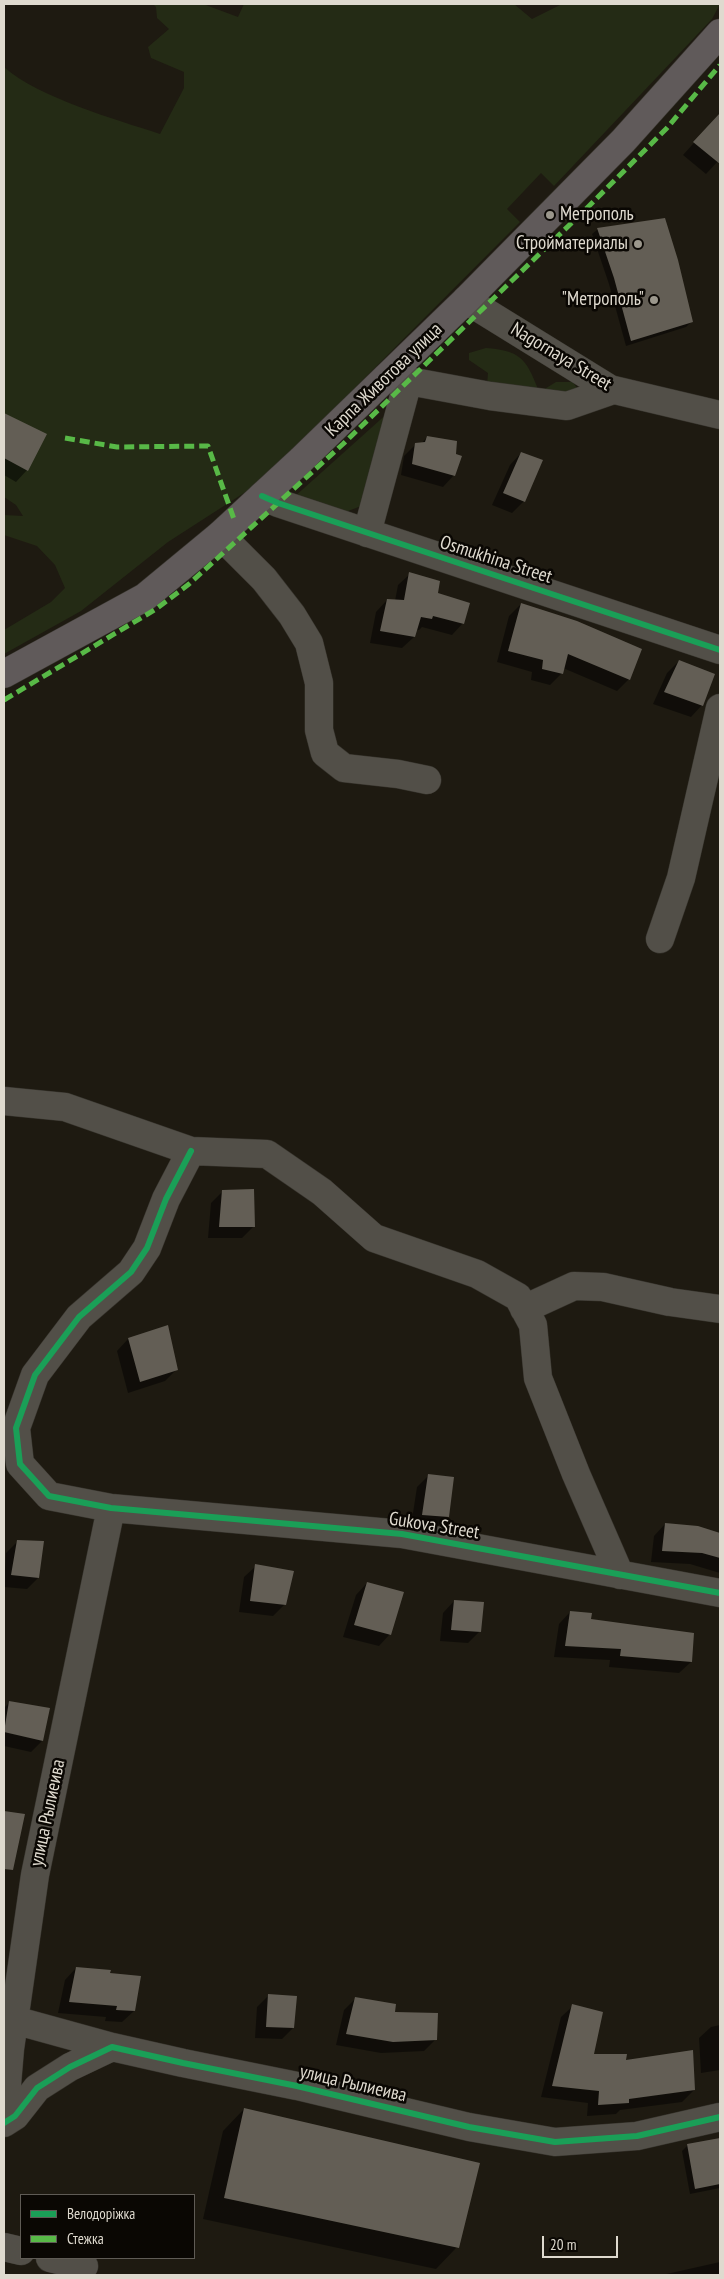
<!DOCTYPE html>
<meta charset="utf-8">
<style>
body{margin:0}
#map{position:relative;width:724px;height:2279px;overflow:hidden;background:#1e1a11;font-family:"PT Sans Narrow",sans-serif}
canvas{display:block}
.frame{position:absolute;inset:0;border:5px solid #dfdacf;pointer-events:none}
.legend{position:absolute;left:20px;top:2194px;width:175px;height:65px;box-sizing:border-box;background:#0a0703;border:1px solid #5f5b55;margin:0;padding:6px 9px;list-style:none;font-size:15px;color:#dfdacf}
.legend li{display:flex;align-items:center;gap:10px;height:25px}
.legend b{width:25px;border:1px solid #5f5b55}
.scale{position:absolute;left:542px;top:2236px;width:76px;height:22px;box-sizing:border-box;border:2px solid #dfdacf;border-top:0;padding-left:6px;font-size:15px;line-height:18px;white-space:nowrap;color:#dfdacf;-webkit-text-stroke:4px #0a0703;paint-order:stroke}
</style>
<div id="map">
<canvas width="724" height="2279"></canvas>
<div class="frame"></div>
<ul class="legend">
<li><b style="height:6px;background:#1a9f57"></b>Велодоріжка</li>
<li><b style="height:6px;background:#58b947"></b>Стежка</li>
</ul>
<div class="scale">20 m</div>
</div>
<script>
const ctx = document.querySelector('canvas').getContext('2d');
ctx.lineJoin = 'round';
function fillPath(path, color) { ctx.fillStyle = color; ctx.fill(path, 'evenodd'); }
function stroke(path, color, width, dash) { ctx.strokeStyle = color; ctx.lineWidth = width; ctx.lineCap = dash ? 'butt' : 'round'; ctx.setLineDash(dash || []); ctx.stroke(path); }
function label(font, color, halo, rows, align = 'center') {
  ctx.font = font + ' "PT Sans Narrow",sans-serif'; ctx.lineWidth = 5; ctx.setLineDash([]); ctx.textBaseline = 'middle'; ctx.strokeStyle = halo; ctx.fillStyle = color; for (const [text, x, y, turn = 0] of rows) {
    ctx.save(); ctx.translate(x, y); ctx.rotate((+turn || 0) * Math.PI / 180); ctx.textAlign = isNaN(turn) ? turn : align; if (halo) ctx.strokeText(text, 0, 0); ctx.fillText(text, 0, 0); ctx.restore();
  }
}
fillPath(new Path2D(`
 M 153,4 L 203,4 L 238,17 L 244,4 L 514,4 L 532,19 L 562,4 L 720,4 L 712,19 L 554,186 L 541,173 L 507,209 L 520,222 L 261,482 L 168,542 L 81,611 L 4,654 L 4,630 L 51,602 L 65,588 L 55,565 L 37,546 L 4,535 L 4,515 L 23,516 L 16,505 L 4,497 L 4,67 C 39,98 115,119 160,134 L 184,88 L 184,72 L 151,58 L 148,47 L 169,29 L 157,18 L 156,7 Z
 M 486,348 C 520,351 526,358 538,389 L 487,386 L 488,373 L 469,360 L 469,353 Z
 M 556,382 L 573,382 L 582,396 L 543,390 Z
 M 390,411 L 364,505 L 340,514 L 293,498 Z`), '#242b15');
fillPath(new Path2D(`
 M 720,114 L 720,159 L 706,174 L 683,155 Z
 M 598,229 L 692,321 L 686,327 L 626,346 L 609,284 L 592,234 Z
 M 8,417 L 27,470 L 16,482 L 4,475 L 4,421 Z
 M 427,437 L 454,475 L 443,487 L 401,475 L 404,456 L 416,444 L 421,444 Z
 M 521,453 L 524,501 L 512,513 L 492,505 L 510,465 Z
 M 410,574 L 463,623 L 452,635 L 422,627 L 419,630 L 416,630 L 414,637 L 402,648 L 370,643 L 376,612 L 387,600 L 395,601 L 398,585 Z
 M 521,604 L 629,679 L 617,691 L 563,668 L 562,673 L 550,685 L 531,680 L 532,672 L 497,662 L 509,616 Z
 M 679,661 L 702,705 L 691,717 L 653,704 L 667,673 Z
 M 223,1191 L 254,1226 L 242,1238 L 208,1238 L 211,1203 Z
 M 128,1339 L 177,1369 L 165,1381 L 128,1393 L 117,1351 Z
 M 429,1475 L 447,1517 L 436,1528 L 411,1526 L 417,1487 Z
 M 665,1524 L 698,1527 L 720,1534 L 720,1573 L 690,1564 L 651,1562 L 654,1536 Z
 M 18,1541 L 38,1578 L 27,1589 L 4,1587 L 6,1553 Z
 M 256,1566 L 285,1604 L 273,1616 L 239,1612 L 244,1577 Z
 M 367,1583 L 390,1634 L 379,1646 L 343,1637 L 356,1595 Z
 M 454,1601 L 480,1631 L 468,1643 L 440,1641 L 443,1613 Z
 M 570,1612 L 590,1620 L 691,1662 L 679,1673 L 609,1667 L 610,1660 L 554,1657 L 559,1624 Z
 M 10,1702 L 42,1741 L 31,1752 L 4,1746 L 4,1708 Z
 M 4,1812 L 23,1815 L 15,1855 L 4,1867 Z
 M 76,1968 L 109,1975 L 134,2011 L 122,2022 L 105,2021 L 106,2017 L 58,2013 L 65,1980 Z
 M 269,1995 L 293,2028 L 282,2039 L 255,2038 L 257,2007 Z
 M 356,1998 L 393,2013 L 436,2039 L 424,2051 L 381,2053 L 336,2045 L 344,2010 Z
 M 573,2006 L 593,2055 L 625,2061 L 694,2090 L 682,2102 L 620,2110 L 616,2114 L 587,2116 L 588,2103 L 541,2097 L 561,2017 Z
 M 720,2025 L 720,2070 L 701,2073 L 699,2038 L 711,2027 Z
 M 244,2109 L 457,2247 L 436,2269 L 203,2219 L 223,2131 Z
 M 720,2139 L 720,2188 L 690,2194 L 682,2151 L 688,2145 Z
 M 720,2262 L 720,2275 L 662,2275 Z`), '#0007');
fillPath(new Path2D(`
 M 720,113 L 720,164 L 693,142 Z
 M 665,218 L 678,260 L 693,322 L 631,341 L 614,278 L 597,228 Z
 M 4,413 L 47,434 L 28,471 L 4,458 Z
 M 427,436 L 457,441 L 456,454 L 462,456 L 455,476 L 412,464 L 415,443 L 425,442 Z
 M 521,452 L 543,460 L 525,502 L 503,493 Z
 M 409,572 L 440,581 L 438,593 L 470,603 L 464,624 L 433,616 L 432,619 L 421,617 L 415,637 L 380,631 L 387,599 L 404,600 Z
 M 521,603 L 577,621 L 642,649 L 630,680 L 568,654 L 563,674 L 542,669 L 543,660 L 508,651 Z
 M 679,660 L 715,674 L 703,706 L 664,692 Z
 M 254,1189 L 255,1227 L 219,1227 L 222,1190 Z
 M 168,1325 L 178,1370 L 140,1382 L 128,1338 Z
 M 428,1474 L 454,1477 L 449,1517 L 422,1515 Z
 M 665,1523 L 698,1526 L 720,1533 L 720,1558 L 702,1553 L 662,1551 Z
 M 17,1540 L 44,1541 L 39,1578 L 11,1575 Z
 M 255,1564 L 294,1571 L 286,1605 L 250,1601 Z
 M 367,1582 L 404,1592 L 391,1635 L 354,1625 Z
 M 454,1600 L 484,1602 L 481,1632 L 451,1630 Z
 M 570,1611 L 592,1613 L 591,1619 L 694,1633 L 692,1662 L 620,1656 L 621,1649 L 565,1646 Z
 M 9,1701 L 50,1708 L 43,1741 L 4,1732 Z
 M 4,1811 L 25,1814 L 13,1870 L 4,1869 Z
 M 76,1967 L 111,1970 L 110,1973 L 141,1976 L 135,2011 L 116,2010 L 117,2006 L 69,2002 Z
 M 268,1994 L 297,1996 L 294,2028 L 266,2027 Z
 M 355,1997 L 396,2004 L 395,2012 L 438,2013 L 437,2040 L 393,2042 L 346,2034 Z
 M 572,2004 L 603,2012 L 594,2054 L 627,2054 L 626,2060 L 693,2050 L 695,2090 L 629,2099 L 629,2103 L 598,2105 L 599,2091 L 552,2086 Z
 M 244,2108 L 480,2163 L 459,2248 L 224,2198 Z
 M 720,2138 L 720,2184 L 695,2189 L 687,2144 Z`), '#635e55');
const minor = new Path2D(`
 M 466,300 L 610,389 L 720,415
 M 387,377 L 490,396 L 567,406 L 613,390
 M 262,496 L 278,503 L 720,650
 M 367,533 L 408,381
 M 220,535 L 264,579 L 292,615 L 309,643 L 319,683 L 319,730 L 325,753 L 344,768 L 398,774 L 427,780
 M 660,939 L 681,878 L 720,708
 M 4,1101 L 65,1107 L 191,1151 L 267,1154 L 322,1192 L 374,1238 L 477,1274 L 518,1297 L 533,1325 L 538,1378 L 576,1474 L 620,1575
 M 191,1151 L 166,1199 L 147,1248 L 131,1272 L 79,1317 L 35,1375 L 16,1428 L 20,1464 L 49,1496 L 111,1508 L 402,1534 L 720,1593
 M 524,1309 L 574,1286 L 603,1287 L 670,1302 L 720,1309
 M 14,2020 L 112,2047
 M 4,2120 L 10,2049 L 35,1875 L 111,1508
 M 4,2123 L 15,2116 L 37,2088 L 70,2067 L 112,2047 L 183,2063 L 297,2086 L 469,2127 L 555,2142 L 637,2136 L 720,2117
 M 4,2247 L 21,2251
 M 50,2258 L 84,2266`);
const major = new Path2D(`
 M 4,674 L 145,597 L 220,535 L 301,460 L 466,300 L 623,141 L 720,33`);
stroke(minor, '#37342d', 29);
stroke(major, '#37342d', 29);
stroke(minor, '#524f48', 28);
stroke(major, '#605a5a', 28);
stroke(new Path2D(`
 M 65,438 L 117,447 L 208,446 L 235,522
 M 4,700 L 156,609 L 189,584 L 343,444 L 587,208 L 667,128 L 720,65`), '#58b947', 5, [10, 5]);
stroke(new Path2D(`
 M 262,496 L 278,503 L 720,650
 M 191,1151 L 166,1199 L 147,1248 L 131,1272 L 79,1317 L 35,1375 L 16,1428 L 20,1464 L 49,1496 L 111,1508 L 402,1534 L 720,1593
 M 4,2123 L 15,2116 L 37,2088 L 70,2067 L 112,2047 L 183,2063 L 297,2086 L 469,2127 L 555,2142 L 637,2136 L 720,2117`), '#1a9f57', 6);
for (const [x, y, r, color] of [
 [550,215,5,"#9b978c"],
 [638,244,5,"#9b978c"],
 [654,300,5,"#9b978c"]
]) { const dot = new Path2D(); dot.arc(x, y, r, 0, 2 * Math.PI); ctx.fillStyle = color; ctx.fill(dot); stroke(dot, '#0a0703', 2); }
label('19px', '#dfdacf', '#0a0703', [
 ["Метрополь",560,215,"left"],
 ["Стройматериалы",628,244],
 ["\"Метрополь\"",644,300]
], 'right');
label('19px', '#dfdacf', '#0a0703', [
 ["Nagornaya Street",561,357,31],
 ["Карпа Животова улица",384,380,-44],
 ["Osmukhina Street",496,560,18],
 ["Gukova Street",434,1526,9],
 ["улица Рылиеива",48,1813,-78],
 ["улица Рылиеива",353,2084,13]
]);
</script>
